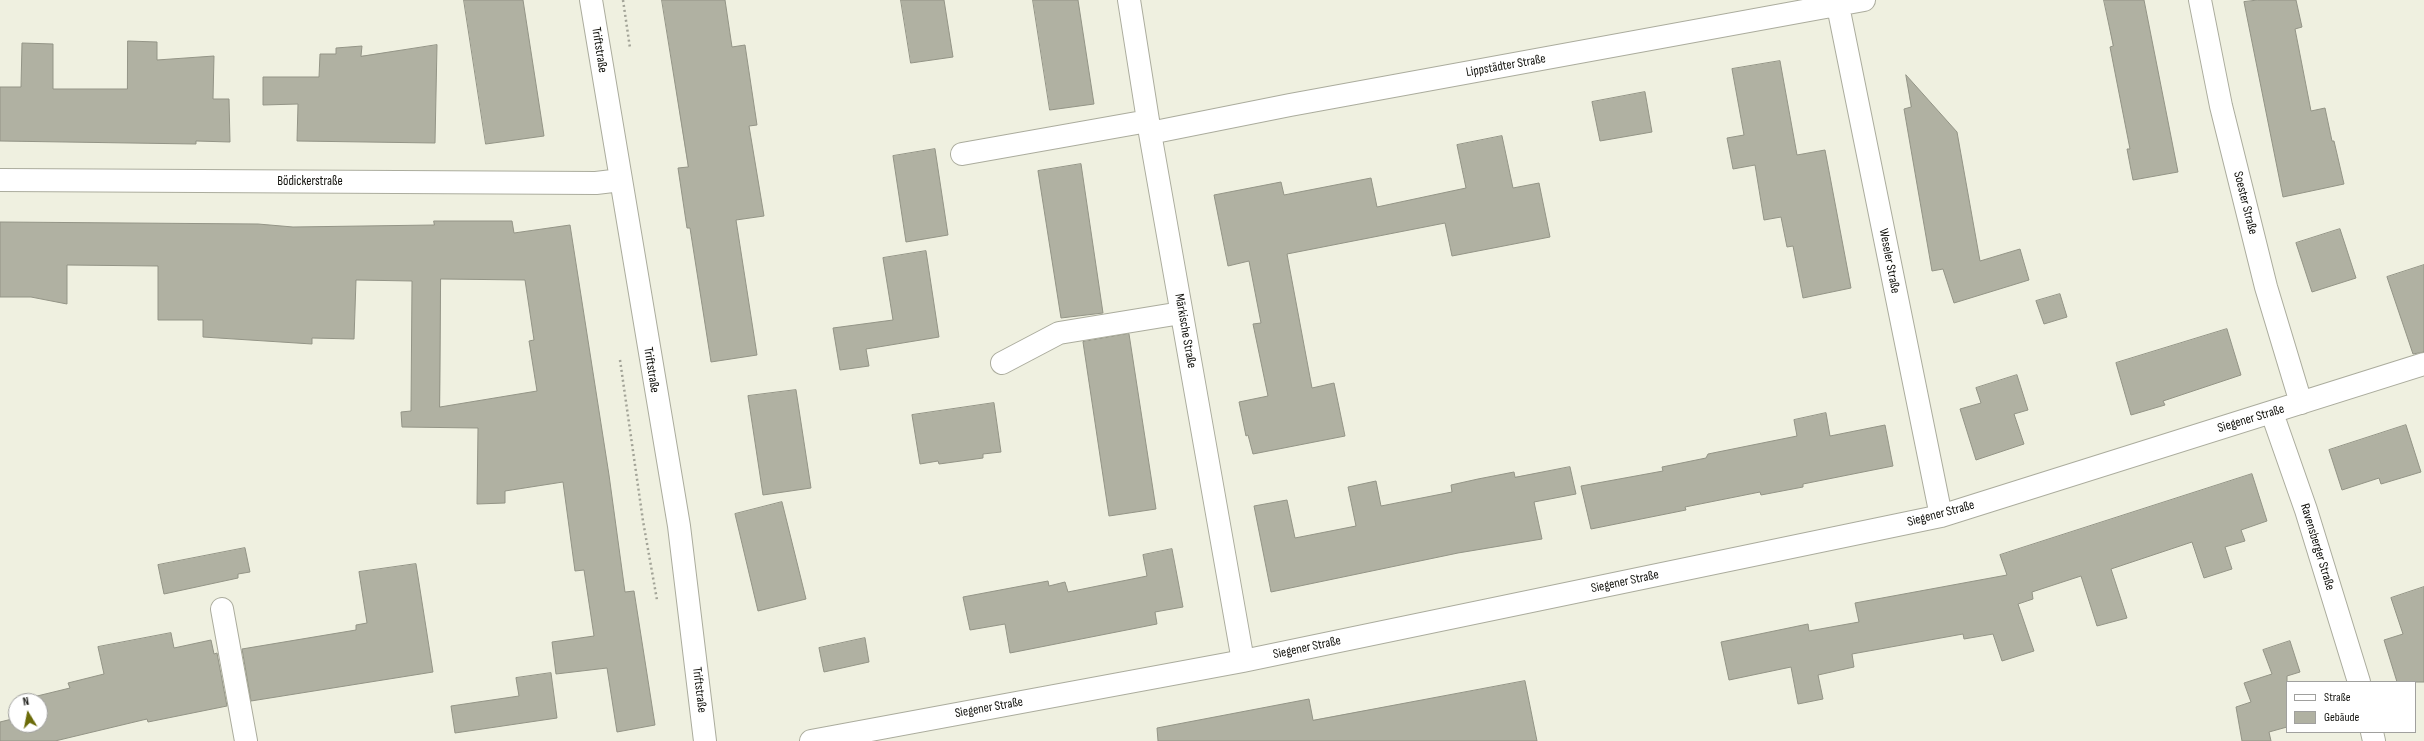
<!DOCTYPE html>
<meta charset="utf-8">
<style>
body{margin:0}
#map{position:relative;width:2424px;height:741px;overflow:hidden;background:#eff0e0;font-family:"Sofia Sans Condensed",sans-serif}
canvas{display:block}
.legend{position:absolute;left:2286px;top:681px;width:130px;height:52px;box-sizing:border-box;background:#fff;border:1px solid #a0a09e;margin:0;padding:5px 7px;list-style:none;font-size:12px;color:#11110c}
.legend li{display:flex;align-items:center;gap:8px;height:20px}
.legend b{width:20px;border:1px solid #a0a09e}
.north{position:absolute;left:8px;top:693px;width:40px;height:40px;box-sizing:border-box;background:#fff;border:1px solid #a0a09e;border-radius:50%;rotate:350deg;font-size:11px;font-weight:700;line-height:16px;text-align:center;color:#11110c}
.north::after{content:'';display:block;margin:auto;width:14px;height:18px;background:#6b6b09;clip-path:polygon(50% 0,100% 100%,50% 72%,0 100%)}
</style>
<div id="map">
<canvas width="2424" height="741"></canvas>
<ul class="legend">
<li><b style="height:5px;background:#fff"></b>Straße</li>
<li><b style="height:11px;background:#b0b1a2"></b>Gebäude</li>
</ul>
<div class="north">N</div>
</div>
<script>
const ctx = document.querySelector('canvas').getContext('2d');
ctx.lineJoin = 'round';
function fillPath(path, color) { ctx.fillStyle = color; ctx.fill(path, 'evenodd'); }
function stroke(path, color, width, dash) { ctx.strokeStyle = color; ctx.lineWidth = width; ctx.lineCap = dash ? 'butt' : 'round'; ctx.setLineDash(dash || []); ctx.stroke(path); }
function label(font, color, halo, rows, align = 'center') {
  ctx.font = font + ' "Sofia Sans Condensed",sans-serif'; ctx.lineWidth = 4; ctx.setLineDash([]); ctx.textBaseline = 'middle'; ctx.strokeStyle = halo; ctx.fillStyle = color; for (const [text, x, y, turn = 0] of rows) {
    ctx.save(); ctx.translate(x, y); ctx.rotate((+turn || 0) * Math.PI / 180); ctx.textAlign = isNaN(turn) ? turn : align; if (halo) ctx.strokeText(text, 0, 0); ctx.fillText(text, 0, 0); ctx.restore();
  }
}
const building = new Path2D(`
 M 464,0 L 523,0 L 544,136 L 486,144 Z
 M 662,0 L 725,0 L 732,47 L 745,45 L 757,125 L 749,126 L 764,216 L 736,220 L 757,355 L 711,362 L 690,228 L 687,228 L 678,168 L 688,167 Z
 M 901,0 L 944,0 L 953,57 L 911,63 Z
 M 1033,0 L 1078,0 L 1094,104 L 1050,110 Z
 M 2104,0 L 2144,0 L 2178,172 L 2133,180 L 2127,149 L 2130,149 L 2110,47 L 2113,46 Z
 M 2258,0 L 2296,0 L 2302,27 L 2295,29 L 2311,111 L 2325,108 L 2332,141 L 2334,141 L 2344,184 L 2283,197 L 2244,2 Z
 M 128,41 L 157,42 L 157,60 L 214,56 L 213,99 L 229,99 L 230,142 L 196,141 L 196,144 L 0,141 L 0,87 L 21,87 L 22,43 L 53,44 L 53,89 L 127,89 Z
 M 437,45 L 435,143 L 297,141 L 298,104 L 263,105 L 263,77 L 319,77 L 320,54 L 336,54 L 336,48 L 362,46 L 361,56 Z
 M 1780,61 L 1797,155 L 1825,150 L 1851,288 L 1803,298 L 1793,246 L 1787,247 L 1781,217 L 1764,220 L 1755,165 L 1733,169 L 1727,138 L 1744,135 L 1732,69 Z
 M 1906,75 L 1957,132 L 1980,261 L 2020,249 L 2029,280 L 1954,303 L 1943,269 L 1932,271 L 1904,109 L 1911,107 Z
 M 1645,92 L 1652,132 L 1600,141 L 1592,102 Z
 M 1502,136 L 1513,188 L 1539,183 L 1550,237 L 1452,256 L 1445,223 L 1287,254 L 1312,388 L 1334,383 L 1345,436 L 1253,454 L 1248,435 L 1246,436 L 1239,402 L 1268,396 L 1253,324 L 1261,323 L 1249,261 L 1228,266 L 1214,195 L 1281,182 L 1284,195 L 1371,178 L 1377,207 L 1466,188 L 1457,145 Z
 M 935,149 L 948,235 L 906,242 L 893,156 Z
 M 1081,164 L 1103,313 L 1061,318 L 1038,171 Z
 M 434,221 L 512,221 L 514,233 L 570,225 L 609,475 L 625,592 L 634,591 L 655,725 L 617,732 L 607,668 L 556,674 L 552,642 L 594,636 L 584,570 L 575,571 L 563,482 L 505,491 L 505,503 L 477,504 L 478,428 L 402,427 L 401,412 L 411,411 L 412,281 L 356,280 L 354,339 L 312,338 L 312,344 L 203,337 L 203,320 L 158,320 L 158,266 L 67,265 L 67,304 L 31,297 L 0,297 L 0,222 L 258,224 L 293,227 L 434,225 ZM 441,279 L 525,280 L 534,340 L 529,341 L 537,391 L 440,407 Z
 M 2340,229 L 2356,278 L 2312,292 L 2296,243 Z
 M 926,251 L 939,337 L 866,349 L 869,366 L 840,370 L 833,328 L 893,320 L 883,258 Z
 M 2424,265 L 2424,352 L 2413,354 L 2387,277 Z
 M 2060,294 L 2067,317 L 2044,324 L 2036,301 Z
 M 2227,329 L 2241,375 L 2163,401 L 2165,405 L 2131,415 L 2116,363 Z
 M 1129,334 L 1156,509 L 1109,516 L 1083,342 Z
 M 2017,375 L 2028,410 L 2014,414 L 2024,444 L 1976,460 L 1960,409 L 1981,403 L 1976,388 Z
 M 796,390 L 811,488 L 763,495 L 748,396 Z
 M 994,403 L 1001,452 L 983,454 L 983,458 L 939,464 L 938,461 L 920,464 L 912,415 Z
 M 1826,413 L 1830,436 L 1885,425 L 1893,466 L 1803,484 L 1803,487 L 1761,495 L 1760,492 L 1685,507 L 1686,510 L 1591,529 L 1581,486 L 1663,471 L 1662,467 L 1706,458 L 1708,454 L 1797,436 L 1794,420 Z
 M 2406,425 L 2421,472 L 2381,484 L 2379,478 L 2342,490 L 2329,450 Z
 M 1570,467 L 1576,494 L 1534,502 L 1542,539 L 1458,553 L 1271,592 L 1254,506 L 1287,500 L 1295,538 L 1356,526 L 1348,487 L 1376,481 L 1381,506 L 1452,492 L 1451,485 L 1478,479 L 1514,472 L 1515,477 Z
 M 2252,474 L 2267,521 L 2241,530 L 2245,541 L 2225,547 L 2232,569 L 2204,578 L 2192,542 L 2111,569 L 2127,618 L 2097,626 L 2081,576 L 2032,592 L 2033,599 L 2018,604 L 2034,651 L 2002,661 L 1993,634 L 1964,639 L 1963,634 L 1852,654 L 1854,667 L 1818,675 L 1823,699 L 1798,704 L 1791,667 L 1729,680 L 1721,642 L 1808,624 L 1809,631 L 1859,622 L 1855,603 L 2007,575 L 2000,555 Z
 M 782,502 L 806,599 L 758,611 L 735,514 Z
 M 245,548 L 250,572 L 238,574 L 238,578 L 164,594 L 158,565 Z
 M 1172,549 L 1183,607 L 1155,612 L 1157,624 L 1010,653 L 1005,624 L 970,630 L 963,597 L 1048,581 L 1049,586 L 1065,582 L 1068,592 L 1147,576 L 1143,555 Z
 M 416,564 L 433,672 L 251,701 L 242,649 L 356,630 L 356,625 L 367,623 L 359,572 Z
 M 2424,587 L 2424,682 L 2397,682 L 2384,640 L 2403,634 L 2391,598 Z
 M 171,633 L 174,648 L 211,640 L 214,654 L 217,653 L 227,706 L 148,722 L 147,719 L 55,741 L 0,741 L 0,722 L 16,718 L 16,725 L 40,725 L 40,701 L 34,701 L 33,697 L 70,688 L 68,683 L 104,674 L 98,647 Z
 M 865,638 L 869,662 L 824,672 L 819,648 Z
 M 2290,641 L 2300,672 L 2287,676 L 2287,727 L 2269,732 L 2271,741 L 2242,741 L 2236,707 L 2251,702 L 2244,683 L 2272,674 L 2263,650 Z
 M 551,673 L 557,718 L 455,733 L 451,706 L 519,696 L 516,678 Z
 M 1525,681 L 1537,741 L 1158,741 L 1157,728 L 1309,699 L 1313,720 Z`);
fillPath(building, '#b0b1a2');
stroke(building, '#939486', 1);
const minor = new Path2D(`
 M 591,0 L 679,526 L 705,741
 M 1129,0 L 1150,133 L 1243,661
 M 2200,0 L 2221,106 L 2266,287 L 2301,403
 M 1838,6 L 1941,516
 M 1150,133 L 1290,105 L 1864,0
 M 962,154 L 1148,121
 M 0,180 L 596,183 L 621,180
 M 1002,363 L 1059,333 L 1181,313
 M 2272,413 L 2306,510 L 2359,682
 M 222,609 L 246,741
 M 2372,732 L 2374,741
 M 811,741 L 1243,661 L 1941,516 L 2424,364`);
stroke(minor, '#abac9d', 24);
stroke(new Path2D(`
 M 623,0 L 630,48
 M 620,360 L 643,521 L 657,600`), '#a2a397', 2.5, [2, 3]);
stroke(minor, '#fff', 22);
label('13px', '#11110c', '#fff', [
 ["Triftstraße",599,50,81],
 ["Lippstädter Straße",1506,66,-10],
 ["Bödickerstraße",310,182],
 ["Soester Straße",2245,203,76],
 ["Weseler Straße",1889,261,79],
 ["Märkische Straße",1185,331,80],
 ["Triftstraße",651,370,81],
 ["Siegener Straße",2251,419,-17],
 ["Siegener Straße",1941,514,-15],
 ["Ravensberger Straße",2317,547,73],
 ["Siegener Straße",1625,582,-12],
 ["Siegener Straße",1307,648,-12],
 ["Triftstraße",699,690,83],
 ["Siegener Straße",989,708,-10]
]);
</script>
